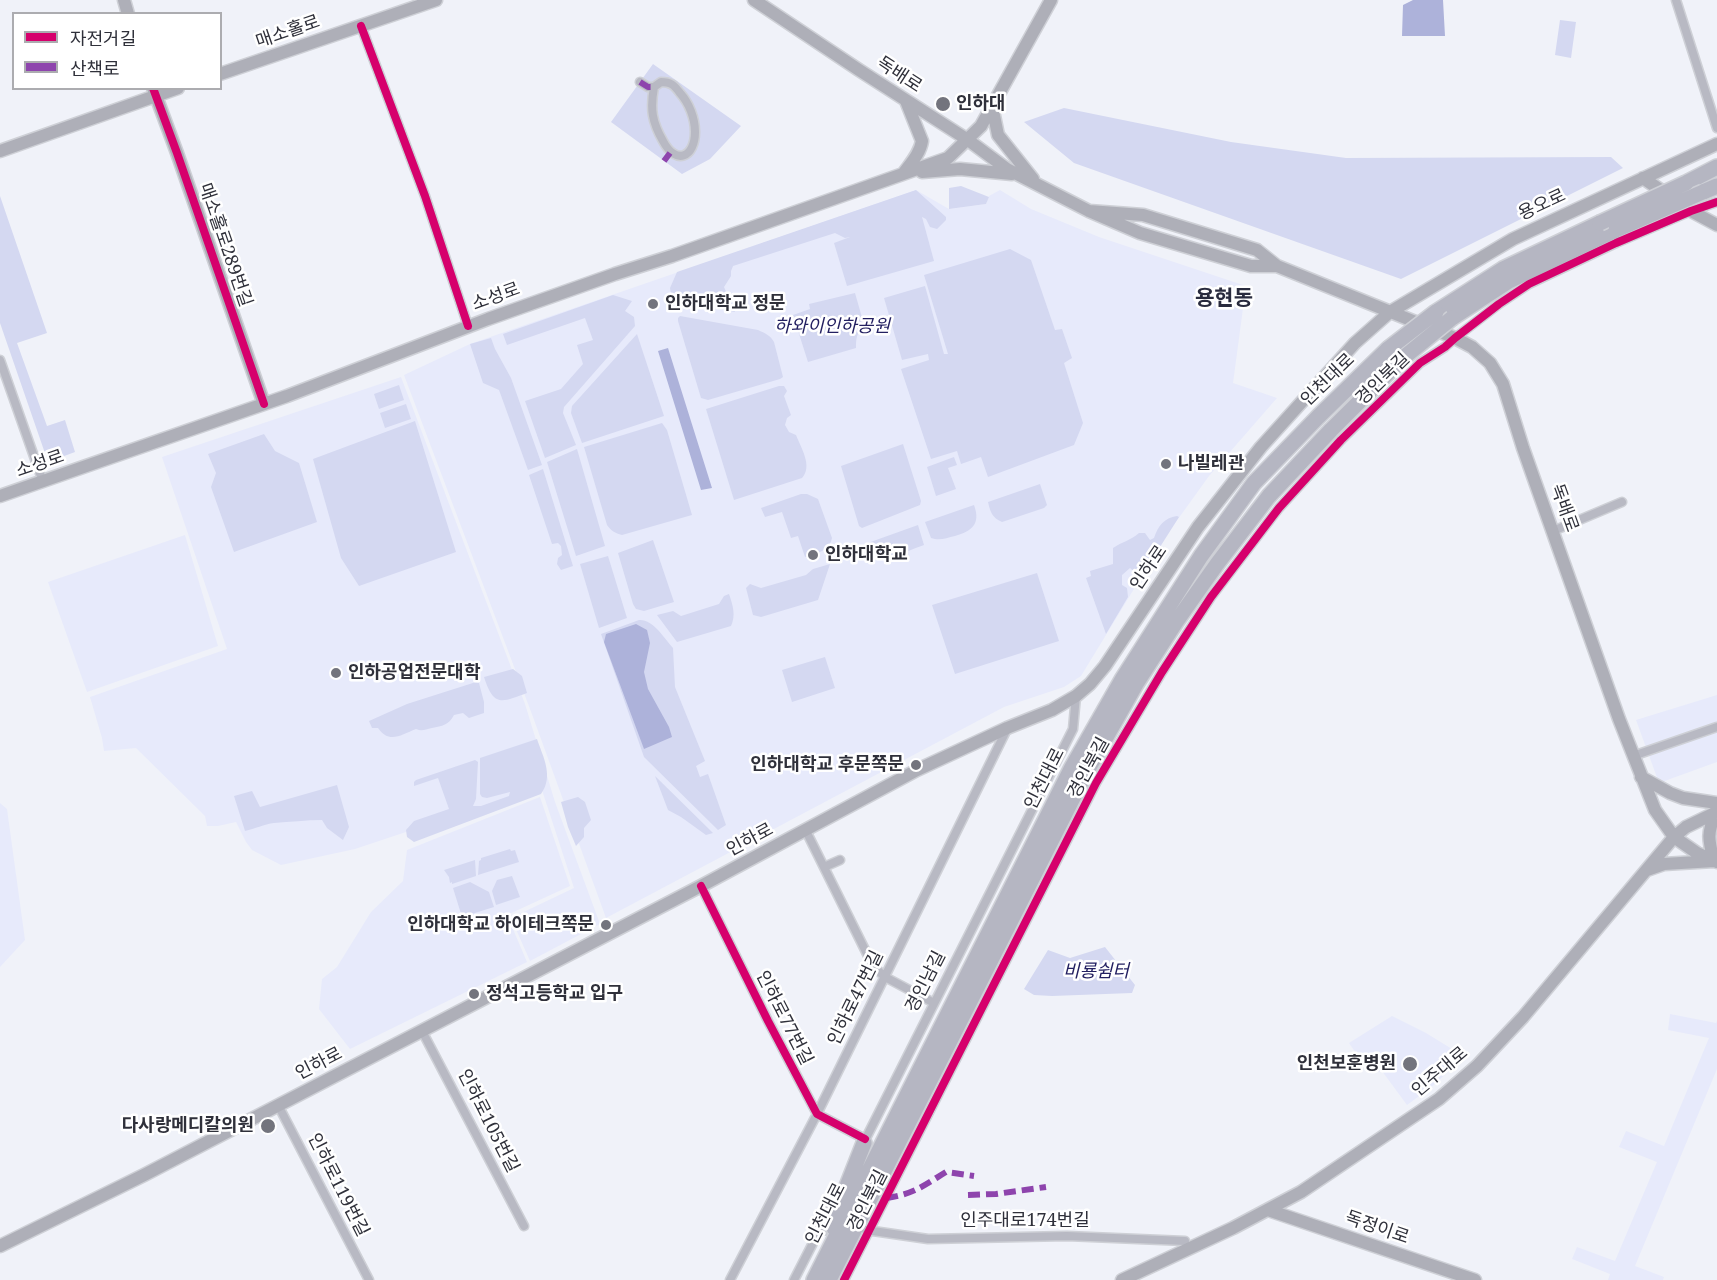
<!DOCTYPE html>
<meta charset="utf-8">
<style>
body{margin:0}
#map{position:relative;width:1717px;height:1280px;overflow:hidden;background:#f0f2f9;font-family:"Noto Serif","Noto Sans KR",serif}
canvas{display:block}
.legend{position:absolute;left:12px;top:12px;width:210px;height:78px;box-sizing:border-box;background:#fff;border:2px solid #acacb0;margin:0;padding:8px 10px;list-style:none;font-size:18px;color:#2f303a}
.legend li{display:flex;align-items:center;gap:12px;height:30px}
.legend b{width:30px;border:2px solid #acacb0}
</style>
<div id="map">
<canvas width="1717" height="1280"></canvas>
<ul class="legend">
<li><b style="height:8px;background:#d6006c"></b>자전거길</li>
<li><b style="height:8px;background:#8e44ad"></b>산책로</li>
</ul>
</div>
<script>
const ctx = document.querySelector('canvas').getContext('2d');
ctx.lineJoin = 'round';
function fillPath(path, color) { ctx.fillStyle = color; ctx.fill(path, 'evenodd'); }
function stroke(path, color, width, dash) { ctx.strokeStyle = color; ctx.lineWidth = width; ctx.lineCap = dash ? 'butt' : 'round'; ctx.setLineDash(dash || []); ctx.stroke(path); }
function label(font, color, halo, rows, align = 'center') {
  ctx.font = font + ' "Noto Serif","Noto Sans KR",serif'; ctx.lineWidth = 5; ctx.setLineDash([]); ctx.textBaseline = 'middle'; ctx.strokeStyle = halo; ctx.fillStyle = color; for (const [text, x, y, turn = 0] of rows) {
    ctx.save(); ctx.translate(x, y); ctx.rotate((+turn || 0) * Math.PI / 180); ctx.textAlign = isNaN(turn) ? turn : align; if (halo) ctx.strokeText(text, 0, 0); ctx.fillText(text, 0, 0); ctx.restore();
  }
}
fillPath(new Path2D(`
 M 916,190 L 949,209 L 986,204 L 989,196 L 1000,190 L 1031,209 L 1099,237 L 1246,286 L 1233,383 L 1277,398 L 1209,476 L 1168,533 L 1081,676 L 1064,687 L 1004,707 L 606,918 L 533,717 L 404,375 L 470,344 Z
 M 401,377 L 525,704 L 555,802 L 600,924 L 530,961 L 511,918 L 574,888 L 541,787 L 355,849 L 281,865 L 252,850 L 246,842 L 236,822 L 218,826 L 207,826 L 205,816 L 136,748 L 104,751 L 102,738 L 90,697 L 227,649 L 162,457 Z
 M 185,535 L 218,646 L 87,692 L 48,582 Z
 M 1717,695 L 1717,762 L 1659,783 L 1636,720 Z
 M 540,797 L 570,886 L 507,915 L 527,962 L 350,1049 L 319,1009 L 322,979 L 337,967 L 371,912 L 403,881 L 407,850 Z
 M 0,803 L 7,809 L 25,940 L 0,967 Z
 M 1670,1014 L 1716,1023 L 1717,1021 L 1717,1069 L 1635,1266 L 1664,1277 L 1663,1280 L 1608,1280 L 1610,1274 L 1572,1259 L 1577,1247 L 1615,1261 L 1657,1162 L 1619,1147 L 1626,1131 L 1664,1146 L 1709,1038 L 1668,1030 Z
 M 1392,1016 L 1426,1033 L 1465,1057 L 1430,1088 L 1407,1105 L 1382,1071 L 1370,1074 L 1349,1043 Z`), '#e7eafb');
fillPath(new Path2D(`
 M 1560,20 L 1576,22 L 1571,58 L 1555,55 Z
 M 653,64 L 741,126 L 710,159 L 682,174 L 611,122 Z
 M 1064,108 L 1231,142 L 1346,158 L 1611,157 L 1623,168 L 1401,279 L 1074,163 L 1024,122 Z
 M 961,186 L 989,197 L 986,204 L 949,209 L 949,188 Z
 M 916,190 L 946,217 L 946,220 L 937,229 L 930,227 L 926,219 L 922,217 L 934,261 L 847,286 L 834,243 L 850,237 L 845,238 L 835,233 L 733,266 L 731,271 L 731,276 L 724,287 L 735,312 L 672,300 L 670,288 L 677,272 Z
 M 0,196 L 47,333 L 17,343 L 47,426 L 65,420 L 75,452 L 48,462 L 0,323 Z
 M 1010,249 L 1031,260 L 1055,330 L 1062,329 L 1072,358 L 1064,363 L 1083,423 L 1074,445 L 988,477 L 981,457 L 961,464 L 957,451 L 931,459 L 901,369 L 929,360 L 928,354 L 902,360 L 884,298 L 925,286 L 944,354 L 948,354 L 924,275 Z
 M 855,293 L 865,328 C 856,331 856,340 856,348 L 808,362 L 793,315 L 810,309 L 809,304 Z
 M 613,295 L 632,301 L 625,311 L 634,317 L 635,326 L 564,407 L 563,413 L 576,445 L 545,458 L 525,401 L 561,389 L 583,364 L 577,345 L 593,340 L 585,318 L 507,345 L 503,334 Z
 M 680,316 L 758,330 C 765,333 771,336 774,342 L 783,377 L 780,379 L 708,400 L 701,398 L 678,321 L 678,318 Z
 M 637,334 L 664,416 L 582,443 L 571,413 L 572,406 Z
 M 491,338 L 495,349 L 511,378 L 542,465 L 528,470 L 499,390 L 483,383 L 470,344 Z
 M 399,385 L 404,400 L 379,409 L 374,394 Z
 M 779,386 L 784,386 L 787,391 L 784,396 L 791,415 L 787,418 L 785,425 L 789,432 L 796,435 C 801,448 813,466 802,478 L 734,500 L 706,409 Z
 M 406,404 L 411,419 L 385,428 L 380,413 Z
 M 415,421 L 456,552 L 359,586 L 341,558 L 313,459 Z
 M 662,423 L 667,430 L 692,515 L 622,535 C 615,533 611,531 607,525 L 584,447 Z
 M 264,434 L 275,451 L 299,463 L 317,522 L 234,552 L 211,487 L 216,473 L 208,454 Z
 M 903,444 L 921,501 L 920,505 L 862,528 L 859,526 L 841,466 Z
 M 577,449 L 605,546 L 576,556 L 547,462 Z
 M 954,457 L 957,465 L 948,468 L 956,489 L 936,496 L 927,467 Z
 M 543,469 L 573,566 L 561,570 L 557,564 L 558,558 L 562,555 L 561,546 L 558,543 L 552,544 L 529,475 Z
 M 1040,484 L 1047,505 L 1044,508 L 1002,522 C 992,518 990,511 988,502 Z
 M 801,494 L 807,494 L 818,499 L 832,538 C 829,552 816,553 805,557 L 798,536 L 791,538 L 782,512 L 765,517 L 761,508 Z
 M 974,505 C 981,524 972,531 955,536 C 946,538 940,541 931,538 L 925,522 Z
 M 1177,516 L 1179,517 L 1141,577 L 1130,568 L 1122,575 L 1122,585 L 1127,588 L 1128,597 L 1106,634 L 1086,578 L 1091,576 L 1090,571 L 1113,564 L 1113,548 C 1122,542 1131,540 1139,533 L 1145,533 L 1150,540 L 1154,538 C 1158,526 1164,518 1177,516 Z
 M 918,525 L 924,545 C 903,552 881,568 865,544 Z
 M 653,540 L 674,602 L 644,611 L 636,609 L 633,604 L 618,553 Z
 M 608,556 L 627,618 L 599,628 L 580,564 Z
 M 830,564 L 818,600 L 761,617 L 753,615 L 746,588 L 750,584 L 761,588 L 806,575 L 813,569 Z
 M 1037,573 L 1059,641 L 955,674 L 932,605 Z
 M 729,594 C 733,606 736,615 731,626 L 677,642 L 657,615 L 673,611 L 681,616 L 719,604 L 724,596 Z
 M 639,620 C 653,619 664,638 673,648 L 675,687 L 705,761 L 696,766 L 700,777 L 708,774 L 726,825 L 718,830 L 644,757 L 601,634 Z
 M 825,657 L 835,688 L 792,702 L 782,670 Z
 M 513,669 L 522,676 L 527,693 C 502,702 494,708 484,677 Z
 M 476,682 L 479,683 L 484,702 L 484,713 L 469,718 L 463,713 L 454,715 C 449,725 442,726 432,728 C 425,729 423,732 416,729 C 401,735 389,744 378,728 L 372,728 L 369,721 L 407,704 Z
 M 537,739 C 543,757 554,776 541,794 L 414,842 L 407,837 L 406,830 L 414,821 L 449,809 L 438,778 L 414,786 L 414,782 L 416,780 L 475,760 L 478,762 L 476,799 L 473,806 L 481,806 L 509,796 L 510,792 L 487,798 L 482,797 L 480,794 L 480,758 Z
 M 655,776 L 713,833 L 706,835 L 681,817 L 668,810 Z
 M 337,785 L 349,827 L 343,840 L 327,828 L 322,820 C 306,820 290,822 274,823 C 264,824 255,829 245,831 L 234,796 L 252,791 L 260,807 Z
 M 578,797 L 585,802 L 591,820 L 584,828 L 584,837 L 576,846 L 568,827 L 561,802 Z
 M 510,849 L 511,851 L 515,850 L 519,862 L 478,875 L 479,861 L 481,860 L 481,858 Z
 M 475,860 L 476,876 L 452,884 L 452,882 L 450,883 L 449,877 L 444,870 Z
 M 512,876 L 520,897 L 496,905 L 492,891 L 497,880 Z
 M 470,882 L 489,892 L 494,907 L 462,917 L 453,888 Z
 M 1105,947 L 1135,985 L 1132,993 L 1052,996 L 1034,995 L 1024,989 L 1048,950 L 1070,958 Z`), '#d4d8f1');
fillPath(new Path2D(`
 M 1413,0 L 1443,0 L 1445,36 L 1402,36 L 1403,5 Z
 M 668,348 L 712,488 L 701,490 L 658,351 Z
 M 636,624 L 647,630 L 650,643 L 644,672 L 648,689 L 669,727 L 672,737 L 644,749 L 604,642 L 606,634 Z`), '#adb2da');
stroke(new Path2D(`
 M 823,1232 L 838,1231`), '#c9cbd3', 8, [8, 4]);
const street = new Path2D(`
 M 1676,0 L 1717,128
 M 361,26 L 425,196 L 468,326
 M 640,82 L 648,87 L 654,87
 M 661,82 C 671,82 674,85 680,93 C 689,103 695,118 695,132 C 695,157 676,166 663,141 C 652,122 650,109 654,87 Z
 M 0,360 L 43,482
 M 1553,531 L 1622,502
 M 1633,756 L 1717,727
 M 806,831 L 873,966 L 885,977 L 934,1003
 M 824,867 L 840,860
 M 701,886 L 768,1021 L 817,1114 L 865,1139
 M 422,1031 L 524,1226
 M 278,1105 L 369,1280
 M 862,1146 L 1073,729 L 1076,696
 M 866,1230 L 928,1239 L 1067,1236 L 1185,1241
 M 730,1280 L 817,1114 L 1007,729
 M 794,1280 L 835,1200
 M 844,1280 L 1096,783 L 1162,672 L 1211,597 L 1279,508 L 1341,440 L 1420,363 L 1445,347 L 1455,338 L 1499,304 L 1529,284 L 1616,243 L 1691,211 L 1717,202`);
const secondary = new Path2D(`
 M 124,0 L 128,14
 M 754,0 L 859,70 L 968,140 L 1007,169 L 1089,211 L 1140,233 L 1251,266 L 1277,266 L 1257,250 L 1143,215 L 1089,211
 M 220,74 L 436,0
 M 153,88 L 177,153 L 264,404
 M 992,106 L 998,135 L 1033,179
 M 0,151 L 178,88
 M 922,172 L 960,169 L 1012,174
 M 903,174 C 910,164 920,154 922,141 L 906,101
 M 1643,178 L 1691,211 L 1717,225
 M 1277,266 L 1455,338 L 1472,347 L 1490,363 L 1503,384 L 1523,448 L 1619,719 L 1655,810 L 1674,837 L 1697,853 L 1717,862
 M 0,496 L 287,396 L 488,319 L 615,274 L 672,256 L 948,158 L 981,126 L 1051,0
 M 1641,777 L 1670,793 L 1683,798 L 1717,803
 M 1647,870 L 1664,864 L 1714,861 C 1708,839 1707,833 1716,812
 M 1268,1210 L 1475,1280
 M 0,1246 L 144,1175 L 701,886 L 917,770 L 1007,728 L 1052,710 L 1076,696 L 1090,684 L 1105,666 L 1198,527 L 1261,447 L 1355,343 L 1390,312 L 1513,239 L 1717,144
 M 1122,1280 L 1233,1228 L 1301,1192 L 1439,1099 L 1477,1066 L 1523,1017 L 1674,837 L 1686,827 L 1717,812`);
const highway = new Path2D(`
 M 1686,183 L 1717,167
 M 1703,192 L 1717,186
 M 1436,312 L 1503,269 L 1600,223
 M 1452,318 L 1509,281 L 1616,230
 M 834,1228 L 836,1214 L 864,1143
 M 814,1280 L 1071,769 L 1123,678 L 1201,556 L 1254,483 L 1318,417 L 1388,349
 M 829,1280 L 1083,778 L 1136,684 L 1176,622 L 1217,564 L 1269,496 L 1331,430 L 1403,358`);
stroke(street, '#ced0d6', 11);
stroke(secondary, '#ced0d6', 15);
stroke(highway, '#ced0d6', 18);
stroke(street, '#b8b9c3', 8);
stroke(secondary, '#aeafb8', 12);
stroke(highway, '#b5b6c2', 15);
const highwayBridge = new Path2D(`
 M 1600,223 L 1686,183
 M 1616,230 L 1703,192
 M 1388,349 L 1436,312
 M 1403,358 L 1452,318`);
stroke(highwayBridge, '#ced0d6', 18, []);
stroke(highwayBridge, '#b5b6c2', 15);
stroke(new Path2D(`
 M 640,82 L 648,87 L 654,87
 M 664,161 L 670,153
 M 968,1195 L 996,1194 L 1046,1187
 M 886,1198 C 914,1194 923,1186 946,1172 L 974,1176`), '#8e44ad', 6, [12, 6]);
stroke(new Path2D(`
 M 361,26 L 425,196 L 468,326
 M 153,88 L 177,153 L 264,404
 M 701,886 L 768,1021 L 817,1114 L 865,1139
 M 844,1280 L 1096,783 L 1162,672 L 1211,597 L 1279,508 L 1341,440 L 1420,363 L 1445,347 L 1455,338 L 1499,304 L 1529,284 L 1616,243 L 1691,211 L 1717,202`), '#d6006c', 8);
for (const [x, y, r, color] of [
 [943,104,8,"#73747d"],
 [653,304,6,"#73747d"],
 [1166,464,6,"#73747d"],
 [813,555,6,"#73747d"],
 [336,673,6,"#73747d"],
 [916,765,6,"#73747d"],
 [606,925,6,"#73747d"],
 [474,994,6,"#73747d"],
 [1410,1064,8,"#73747d"],
 [268,1126,8,"#73747d"]
]) { const dot = new Path2D(); dot.arc(x, y, r, 0, 2 * Math.PI); ctx.fillStyle = color; ctx.fill(dot); stroke(dot, '#fff', 2); }
label('18px', '#2f303a', '#fff', [
 ["매소홀로",288,32,-19],
 ["독배로",899,75,33],
 ["용오로",1542,205,-25],
 ["매소홀로289번길",225,245,71],
 ["소성로",496,297,-20],
 ["경인북길",1383,379,-44],
 ["인천대로",1328,380,-44],
 ["소성로",40,464,-19],
 ["독배로",1564,508,70],
 ["인하로",1149,568,-56],
 ["경인북길",1089,768,-61],
 ["인천대로",1045,779,-63],
 ["인하로",750,840,-28],
 ["경인남길",926,982,-63],
 ["인하로47번길",856,998,-64],
 ["인하로77번길",784,1018,63],
 ["인하로",319,1064,-27],
 ["인주대로",1440,1072,-40],
 ["인하로105번길",488,1121,63],
 ["인하로119번길",338,1185,63],
 ["경인북길",868,1201,-63],
 ["인천대로",826,1214,-63],
 ["인주대로174번길",1025,1221],
 ["독정이로",1377,1228,19]
]);
label('bold 18px', '#2f303a', '#fff', [
 ["인하대",956,104],
 ["인하대학교 정문",665,304],
 ["나빌레관",1178,464],
 ["인하대학교",825,555],
 ["인하공업전문대학",348,673],
 ["인하대학교 후문쪽문",904,765,"right"],
 ["인하대학교 하이테크쪽문",594,925,"right"],
 ["정석고등학교 입구",486,994],
 ["인천보훈병원",1396,1064,"right"],
 ["다사랑메디칼의원",254,1126,"right"]
], 'left');
label('italic 18px', '#232061', '#fff', [
 ["하와이인하공원",832,327],
 ["비룡쉼터",1096,972]
]);
label('bold 21px', '#292b3e', '#fff', [
 ["용현동",1224,299]
]);
</script>
